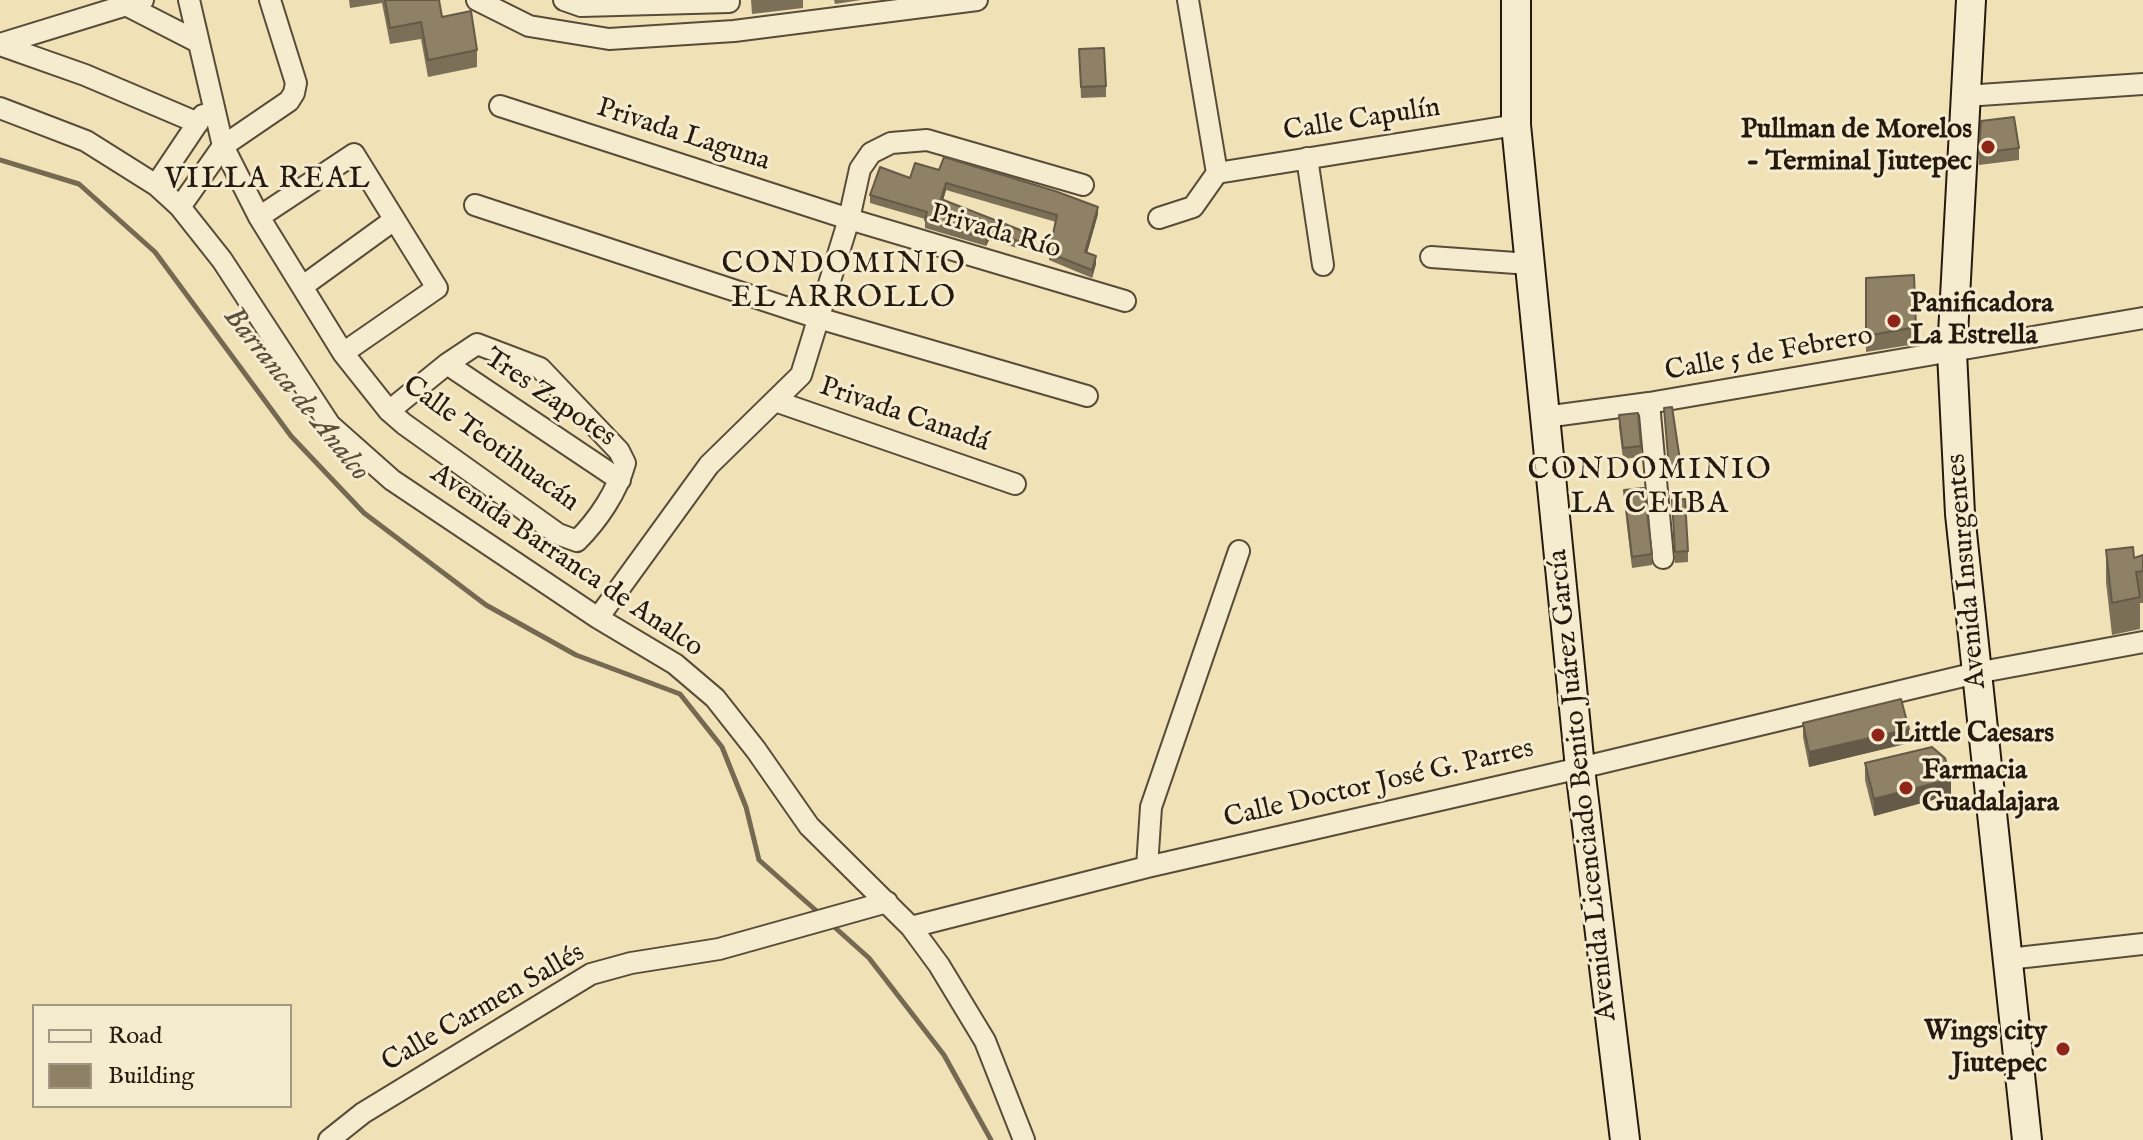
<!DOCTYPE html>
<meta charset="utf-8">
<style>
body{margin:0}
#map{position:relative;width:2143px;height:1140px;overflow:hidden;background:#f0e1b6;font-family:"IM FELL English",serif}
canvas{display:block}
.legend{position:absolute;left:32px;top:1004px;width:260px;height:104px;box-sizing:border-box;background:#f5ecd0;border:2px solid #a29883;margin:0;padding:10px 14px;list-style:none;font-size:24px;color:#261a0f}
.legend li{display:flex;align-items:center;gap:16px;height:40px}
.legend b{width:40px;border:2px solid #a29883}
</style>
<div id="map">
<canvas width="2143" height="1140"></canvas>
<ul class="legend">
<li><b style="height:10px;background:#f5ecd0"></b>Road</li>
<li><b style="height:22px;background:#8f8166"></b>Building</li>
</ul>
</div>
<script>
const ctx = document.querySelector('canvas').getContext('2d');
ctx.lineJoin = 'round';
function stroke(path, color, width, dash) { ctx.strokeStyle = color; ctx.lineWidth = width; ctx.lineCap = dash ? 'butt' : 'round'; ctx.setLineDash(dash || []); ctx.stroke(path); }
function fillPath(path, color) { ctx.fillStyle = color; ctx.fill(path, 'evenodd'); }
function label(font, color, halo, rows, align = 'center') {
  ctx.font = font + ' "IM FELL English",serif'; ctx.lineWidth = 6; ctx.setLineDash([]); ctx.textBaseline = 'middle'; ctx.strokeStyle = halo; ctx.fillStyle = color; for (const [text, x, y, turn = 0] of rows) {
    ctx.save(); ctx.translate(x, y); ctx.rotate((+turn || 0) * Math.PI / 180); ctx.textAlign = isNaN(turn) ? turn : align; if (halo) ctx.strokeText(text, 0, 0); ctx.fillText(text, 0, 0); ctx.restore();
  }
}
stroke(new Path2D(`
 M 0,160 L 79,184 L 155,252 L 291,436 L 364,513 L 486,605 L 576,655 L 680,694 L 722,747 L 746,807 L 759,860 L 820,914
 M 831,924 L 869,958 L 944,1055 L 991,1140`), '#766951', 5);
const minor = new Path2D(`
 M 189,0 L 223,146 L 259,217 L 343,353 L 389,411 L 404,424 L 558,534 L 577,541 C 598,520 617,492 625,463 L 619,451 L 540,368 L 477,344 L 447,364 L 389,411
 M 477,0 L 529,26 L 609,39 L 734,31 L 977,0
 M 564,0 L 581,6 L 729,2
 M 1188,0 L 1217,173
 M 126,5 L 198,42
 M 0,44 L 143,0
 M 0,45 L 85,75 L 198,123
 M 1965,96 L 2143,84
 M 500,106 L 849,219 L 1125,301
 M 0,108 L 86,141 L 156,185 L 180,207 L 222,260 L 330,425 L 392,480 L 598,618 L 675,664 L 715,698 L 756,750 L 809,826 L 911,927 L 939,965 L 985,1041 L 1024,1140
 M 1307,158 L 1323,265
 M 1217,173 L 1516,125
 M 156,185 L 203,115
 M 475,205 L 818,318 L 1087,396
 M 180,207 L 223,146 L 289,101 L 294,93 L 296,83 L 270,0
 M 259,217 L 354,154 L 437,288 L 343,353
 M 1159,218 L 1193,207 L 1217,173
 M 1431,257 L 1530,264
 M 303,286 L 394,220
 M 447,364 L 620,480
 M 775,401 L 1015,484
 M 1649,403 L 1663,558
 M 1545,417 L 1649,403 L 2143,318
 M 598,618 L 709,465 L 801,375 L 849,219 L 860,169 L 871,153 L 891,143 L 927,140 L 1083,185
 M 1147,867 L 1151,807 L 1239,551
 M 911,927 L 1147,867 L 1580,768 L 1976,673 L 2143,642
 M 2008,959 L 2143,944
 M 329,1140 L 363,1113 L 591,974 L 631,963 L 719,949 L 887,902`);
const secondary = new Path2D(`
 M 1516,0 L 1516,125 L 1580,768 L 1625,1140
 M 1971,0 L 1952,353 L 1960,514 L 2027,1140`);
stroke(minor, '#584c39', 24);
stroke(secondary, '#261a0f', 32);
stroke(minor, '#f5ecd0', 20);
stroke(secondary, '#f5ecd0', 28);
fillPath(new Path2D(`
 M 349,0 L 439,0 L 442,17 L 477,50 L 477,67 L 428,77 L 421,39 L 390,44 L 382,3 L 350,8 Z
 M 751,0 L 803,0 L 803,8 L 752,14 Z
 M 834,0 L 861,0 L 835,4 Z
 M 1079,49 L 1106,86 L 1106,97 L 1081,98 Z
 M 2019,148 L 2019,160 L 1979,165 L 1979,153 Z
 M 915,163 L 1098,214 L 1087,253 L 1096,264 L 1092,278 L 1049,260 L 1049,253 L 1056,222 L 946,190 L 943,200 L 1028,241 L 1025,250 L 989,240 L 986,246 L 925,228 L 925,219 L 870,203 L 870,195 L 910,178 Z
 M 1914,275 L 1916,344 L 1866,352 L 1866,278 Z
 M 1664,408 L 1681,467 L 1681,478 L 1669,479 Z
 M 1619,415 L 1641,446 L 1641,457 L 1623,459 L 1619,427 Z
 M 1624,490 L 1652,554 L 1652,565 L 1632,568 L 1624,501 Z
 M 1672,500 L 1688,551 L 1688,562 L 1675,563 Z
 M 2106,550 L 2134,558 L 2143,555 L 2143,603 L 2140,603 L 2140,629 L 2112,635 L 2106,582 Z
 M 1803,723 L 1909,743 L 1809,767 L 1803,737 Z
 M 1865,763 L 1951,795 L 1874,816 L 1865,780 Z`), '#7b6f58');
fillPath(new Path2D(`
 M 946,183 L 946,190 L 941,207 L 941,199 Z
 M 1098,207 L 1098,214 L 1085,260 L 1085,252 Z
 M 989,232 L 989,240 L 986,246 L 986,238 Z
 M 1096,256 L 1096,264 L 1092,278 L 1092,270 Z
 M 1909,729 L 1909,743 L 1809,767 L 1809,752 Z
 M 1951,779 L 1951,795 L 1874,816 L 1874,799 Z`), '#645a47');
const building = new Path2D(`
 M 385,0 L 439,0 L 442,17 L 471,11 L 477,50 L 428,60 L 421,22 L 390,28 Z
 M 1104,48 L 1106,86 L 1081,87 L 1079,49 Z
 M 2014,117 L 2019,148 L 1979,153 L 1981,121 Z
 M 944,157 L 1055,191 L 1098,207 L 1085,252 L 1096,256 L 1092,270 L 1049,253 L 1057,215 L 946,183 L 941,199 L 1028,233 L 1025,243 L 989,232 L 986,238 L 925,220 L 927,212 L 870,195 L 880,167 L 910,178 L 915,163 L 939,170 Z
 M 1914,275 L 1916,327 L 1866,336 L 1866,278 Z
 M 1672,407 L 1681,467 L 1669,468 L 1664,408 Z
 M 1638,413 L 1641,446 L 1623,448 L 1619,415 Z
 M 1644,488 L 1652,554 L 1632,557 L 1624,490 Z
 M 1685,499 L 1688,551 L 1675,552 L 1672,500 Z
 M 2133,547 L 2134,558 L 2143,555 L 2143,571 L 2136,572 L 2140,597 L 2112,603 L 2106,550 Z
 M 1901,699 L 1909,729 L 1809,752 L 1803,723 Z
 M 1932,747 L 1945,758 L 1951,779 L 1874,799 L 1865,763 Z`);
fillPath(building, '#8f8166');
stroke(building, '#645a47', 2);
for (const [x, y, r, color] of [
 [1988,147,8,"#8f2418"],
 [1894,321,8,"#8f2418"],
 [1878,735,8,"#8f2418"],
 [1906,788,8,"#8f2418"],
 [2063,1049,8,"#8f2418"]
]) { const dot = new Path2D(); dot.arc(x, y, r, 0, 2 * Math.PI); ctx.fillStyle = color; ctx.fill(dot); stroke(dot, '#f5ecd0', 3); }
label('28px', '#261a0f', '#f5ecd0', [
 ["Calle Capulín",1362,121,-9],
 ["Privada Laguna",683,136,18],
 ["Privada Río",995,233,16],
 ["Calle 5 de Febrero",1769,355,-10],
 ["Tres Zapotes",549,399,34],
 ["Privada Canadá",904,416,19],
 ["Calle Teotihuacán",490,445,36],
 ["Avenida Barranca de Analco",566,562,34],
 ["Avenida Insurgentes",1968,571,-95],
 ["Calle Doctor José G. Parres",1379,785,-13],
 ["Avenida Licenciado Benito Juárez García",1584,785,-96],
 ["Calle Carmen Sallés",484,1009,-30]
]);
label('bold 28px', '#261a0f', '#f5ecd0', [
 ["Pullman de Morelos",1972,131,"right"],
 ["- Terminal Jiutepec",1972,163,"right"],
 ["Panificadora",1910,305],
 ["La Estrella",1910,337],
 ["Little Caesars",1894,735],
 ["Farmacia",1922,772],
 ["Guadalajara",1922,804],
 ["Wings city",2047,1033,"right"],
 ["Jiutepec",2047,1065,"right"]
], 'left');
ctx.letterSpacing = '2px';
label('30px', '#261a0f', '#f5ecd0', [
 ["VILLA REAL",268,181],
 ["CONDOMINIO",844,266],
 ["EL ARROLLO",844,300],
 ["CONDOMINIO",1650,472],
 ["LA CEIBA",1650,506]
]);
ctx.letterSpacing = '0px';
label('italic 30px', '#5b4e3b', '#f5ecd0', [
 ["Barranca de Analco",295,395,51]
]);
</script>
